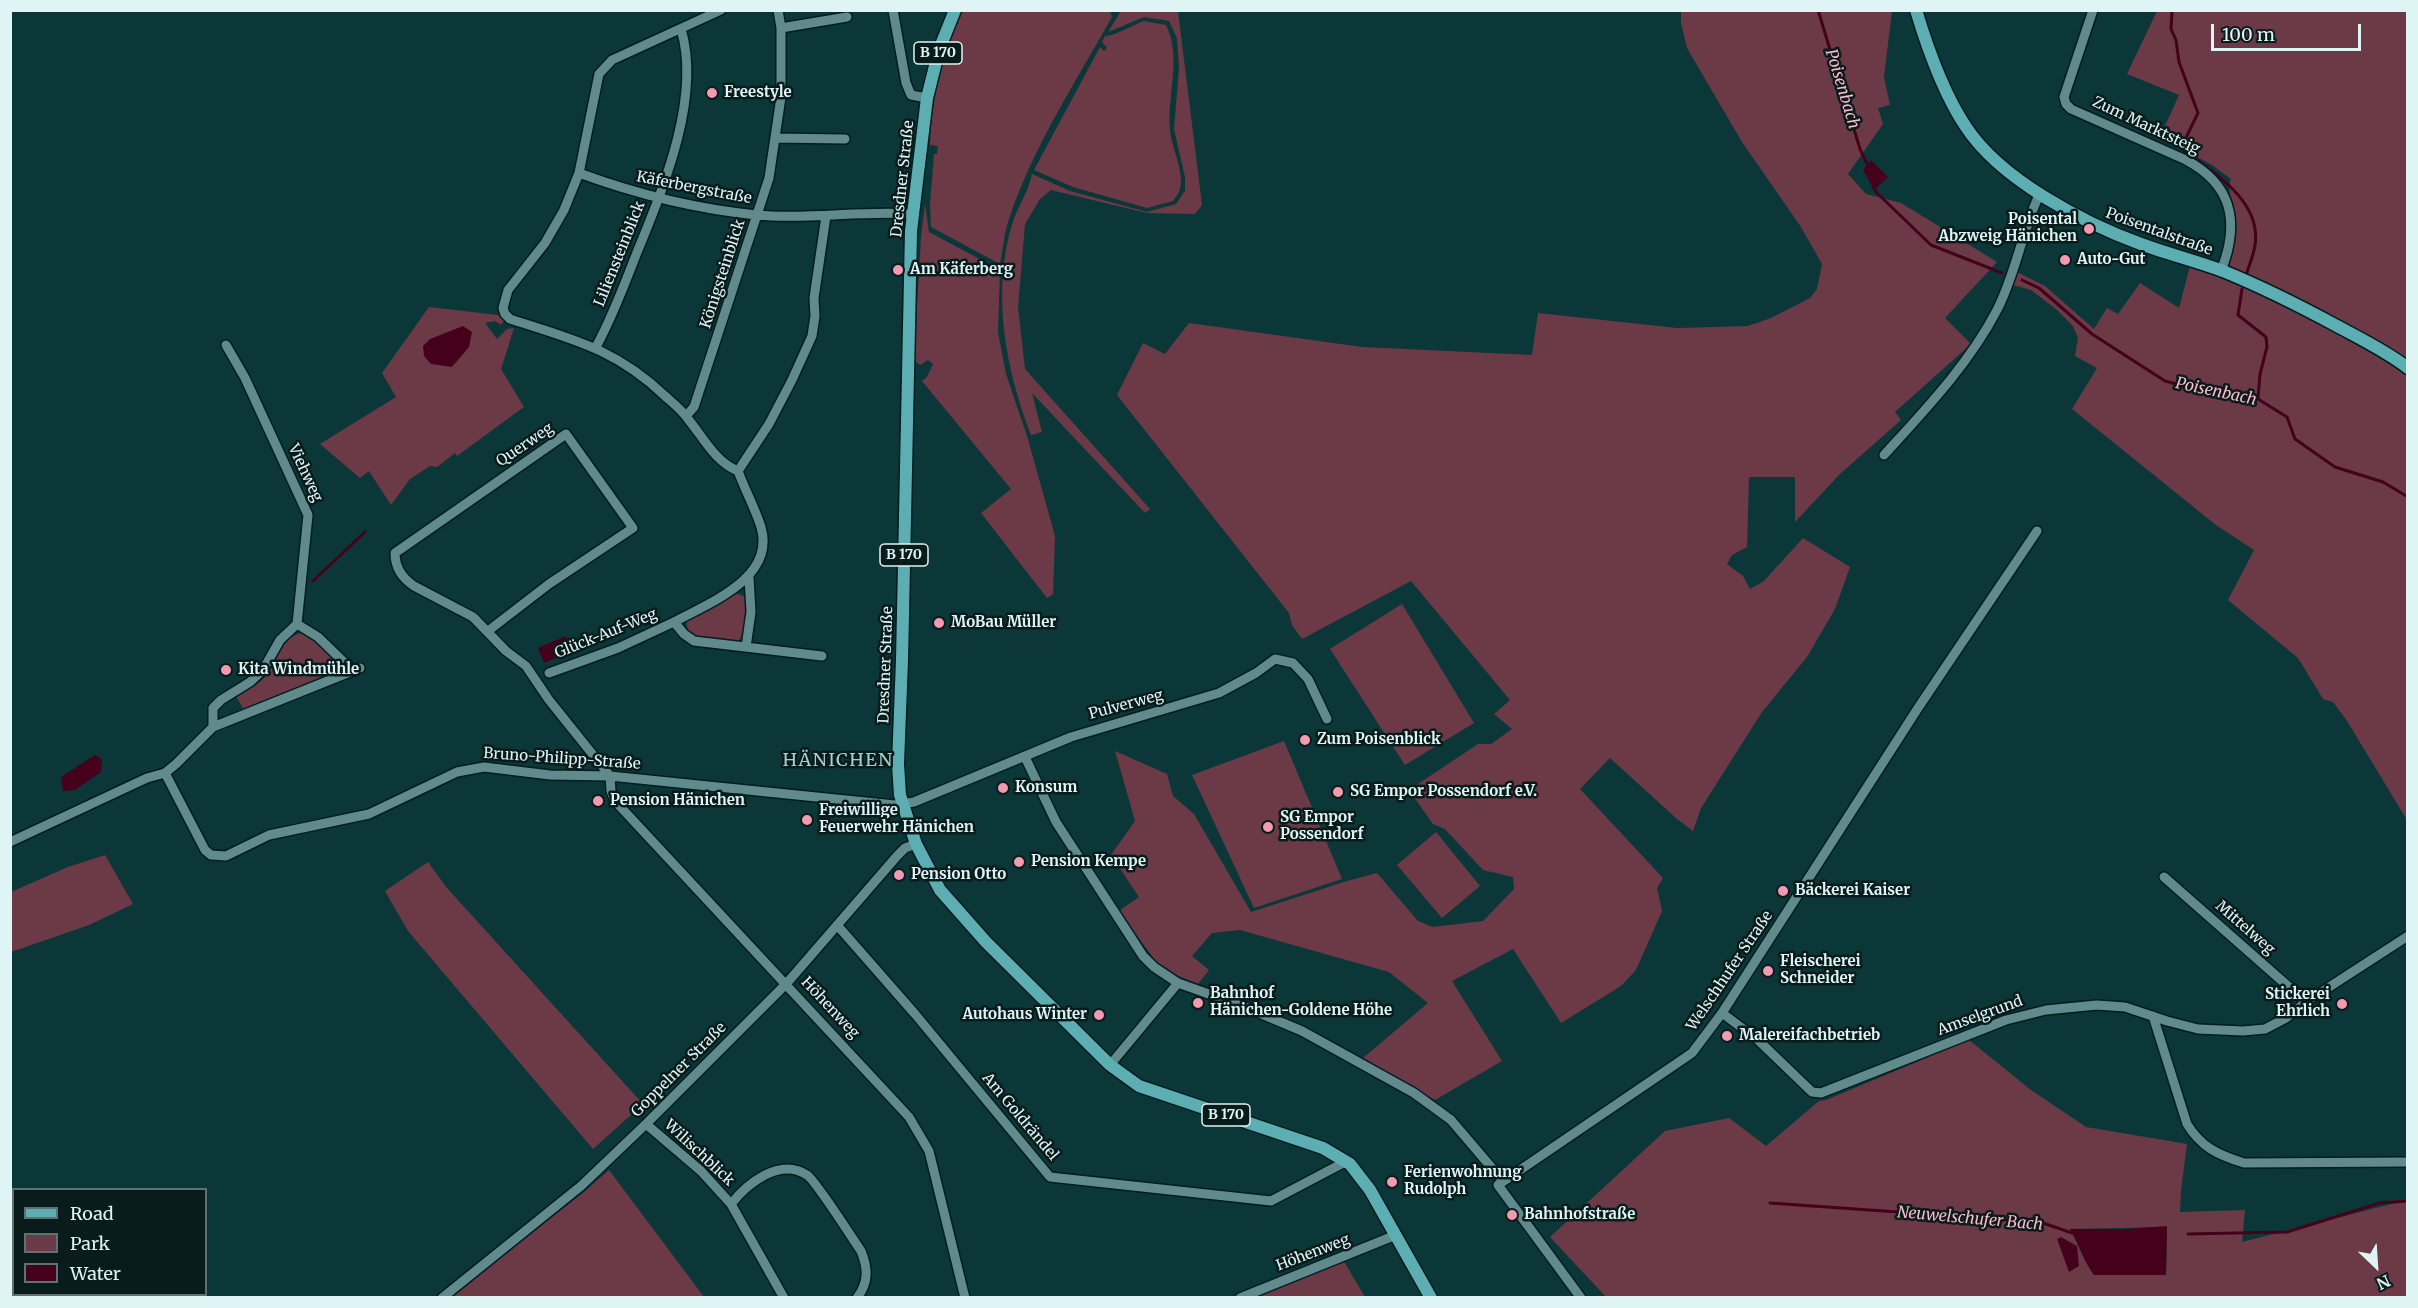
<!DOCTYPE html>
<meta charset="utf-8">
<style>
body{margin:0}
#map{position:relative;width:2418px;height:1308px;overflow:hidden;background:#0c3739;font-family:Merriweather,serif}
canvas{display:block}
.frame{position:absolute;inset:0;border:12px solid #dff4f5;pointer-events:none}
.legend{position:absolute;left:12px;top:1188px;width:195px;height:108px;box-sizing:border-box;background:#0a1b1c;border:2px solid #5f7273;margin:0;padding:8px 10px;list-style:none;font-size:18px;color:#dff4f5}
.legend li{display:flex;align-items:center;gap:12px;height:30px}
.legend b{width:30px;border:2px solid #5f7273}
.north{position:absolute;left:2346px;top:1236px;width:60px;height:60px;-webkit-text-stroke:4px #0a1b1c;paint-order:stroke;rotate:155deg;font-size:16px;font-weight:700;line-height:24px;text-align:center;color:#dff4f5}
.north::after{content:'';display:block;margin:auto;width:21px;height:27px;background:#dff4f5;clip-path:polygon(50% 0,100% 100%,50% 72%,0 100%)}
.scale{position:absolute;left:2211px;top:24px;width:150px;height:27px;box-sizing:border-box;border:3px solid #dff4f5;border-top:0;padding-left:8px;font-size:18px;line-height:21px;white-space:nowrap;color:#dff4f5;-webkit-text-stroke:4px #0a1b1c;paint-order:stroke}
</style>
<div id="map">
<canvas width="2418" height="1308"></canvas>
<div class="frame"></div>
<ul class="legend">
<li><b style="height:8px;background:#5daeb2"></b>Road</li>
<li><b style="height:16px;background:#6c3a47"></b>Park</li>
<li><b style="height:16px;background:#45001b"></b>Water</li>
</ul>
<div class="north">N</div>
<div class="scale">100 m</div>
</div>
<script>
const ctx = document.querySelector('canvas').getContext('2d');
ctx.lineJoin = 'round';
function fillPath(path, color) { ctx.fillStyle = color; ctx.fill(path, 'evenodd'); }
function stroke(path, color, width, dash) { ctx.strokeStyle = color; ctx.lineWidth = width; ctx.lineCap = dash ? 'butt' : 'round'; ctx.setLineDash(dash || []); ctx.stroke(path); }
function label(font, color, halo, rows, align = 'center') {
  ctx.font = font + ' Merriweather,serif'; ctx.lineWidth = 5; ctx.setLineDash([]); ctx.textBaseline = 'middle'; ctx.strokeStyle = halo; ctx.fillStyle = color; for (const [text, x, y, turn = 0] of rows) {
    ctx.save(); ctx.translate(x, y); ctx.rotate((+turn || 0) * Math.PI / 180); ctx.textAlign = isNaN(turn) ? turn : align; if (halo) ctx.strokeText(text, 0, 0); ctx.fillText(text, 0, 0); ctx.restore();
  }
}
fillPath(new Path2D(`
 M 963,11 L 1110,11 L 1112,17 C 1075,83 1033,147 1009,219 C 1004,233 1003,250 1000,264 L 931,227 L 930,204 L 934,154 L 937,154 L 938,146 L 930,145 C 931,98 942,53 963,11 Z
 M 1121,11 L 1178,11 L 1202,205 L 1195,214 L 1147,213 L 1051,190 L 1040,199 L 1025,224 L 1018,307 L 1025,369 L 1150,509 L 1145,513 L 1032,393 L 1042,432 L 1031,435 C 1005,368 991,291 1013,221 C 1019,205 1029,190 1032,174 L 1070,191 L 1147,212 L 1176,204 L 1185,191 L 1185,177 L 1174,129 L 1179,68 L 1177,38 L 1169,21 L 1144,17 L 1108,32 Z
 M 1681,11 L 1892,11 L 1884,77 L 1890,105 L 1878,108 L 1883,124 L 1848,174 L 1866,194 L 1901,203 L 1997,262 L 1945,318 L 1971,344 L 1895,412 L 1901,420 L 1840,474 L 1795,522 L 1795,477 L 1749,477 L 1747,547 L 1732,555 L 1727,564 L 1743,576 L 1750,589 L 1764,581 L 1803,538 L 1850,567 L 1835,609 L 1807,657 L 1762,712 L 1701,808 L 1693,831 L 1677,819 L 1610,758 L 1580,789 L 1663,878 L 1657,888 L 1662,911 L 1636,970 L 1621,986 L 1561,1023 L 1513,949 L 1452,981 L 1502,1061 L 1435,1100 L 1363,1058 L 1428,1003 L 1389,972 L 1240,930 L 1212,933 L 1192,956 L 1209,970 L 1198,984 L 1164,970 L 1157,963 L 1119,911 L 1139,897 L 1111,855 L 1135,821 L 1115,751 L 1167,774 L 1173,796 L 1194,814 L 1251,912 L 1347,881 L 1377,873 L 1418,921 L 1433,927 L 1483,921 L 1514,889 L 1513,877 L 1483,870 L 1445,829 L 1433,824 L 1409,790 L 1478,744 L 1491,744 L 1512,729 L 1494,714 L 1510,700 L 1411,581 L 1302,639 L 1292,625 L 1289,613 L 1117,395 L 1143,343 L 1165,354 L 1189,323 L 1362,347 L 1532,355 L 1538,313 L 1677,328 L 1748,326 L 1771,318 L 1810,298 L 1817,289 L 1822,264 L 1801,227 L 1742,142 L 1687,48 L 1681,23 Z
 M 2157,11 L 2407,11 L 2407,365 L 2227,268 C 2231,255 2237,240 2236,226 C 2235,211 2226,192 2231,179 L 2212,165 L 2160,137 L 2179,95 L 2127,74 Z
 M 1144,21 L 1166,25 C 1182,58 1167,94 1170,130 C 1171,146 1185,173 1180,189 C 1179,193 1175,198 1173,201 L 1147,208 L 1073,187 L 1034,170 L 1100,47 L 1104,51 L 1107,48 L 1102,42 L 1105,36 C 1115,36 1133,25 1144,21 Z
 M 925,204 L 929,232 L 1000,270 L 998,332 L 1006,374 L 1027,436 L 1055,536 L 1053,594 L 1047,598 L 981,513 L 1011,489 L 922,381 L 927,377 L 933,364 L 928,360 L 920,365 L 914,360 L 921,238 Z
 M 2190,266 C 2244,286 2294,310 2345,337 C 2366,348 2389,359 2407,375 L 2407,820 L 2347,721 L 2333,702 L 2323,699 L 2298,658 L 2228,600 L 2254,550 L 2216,525 L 2072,409 L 2097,368 L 2075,356 L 2078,338 L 2073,326 L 2057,310 L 2031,290 L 2013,285 L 2017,272 L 2045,286 L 2094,329 L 2107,308 L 2118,314 L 2140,283 L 2179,308 Z
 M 429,307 L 498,315 L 504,321 L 501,325 L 495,321 L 485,323 L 497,339 L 507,329 L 514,328 L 501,369 L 524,407 L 457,456 L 455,453 L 437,467 L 430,466 L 410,479 L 391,505 L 369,471 L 360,478 L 320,444 L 396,397 L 382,373 Z
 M 736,593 L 746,597 C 748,611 748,631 738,641 L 699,639 L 689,634 L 686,621 Z
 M 1402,604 L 1474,723 L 1405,765 L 1330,649 Z
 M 302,633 C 314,638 336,653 339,665 L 337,670 L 244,710 L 236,696 C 246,691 256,686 264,678 C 277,664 281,636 302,633 Z
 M 1284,741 L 1342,879 L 1254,908 L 1192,775 Z
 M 1436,832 L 1480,886 L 1442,918 L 1397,865 Z
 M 105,855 L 133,904 L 89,925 L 11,952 L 11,892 L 68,867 Z
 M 428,862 L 447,888 L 643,1104 L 593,1149 L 408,931 L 385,891 Z
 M 1969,1040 L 2031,1090 L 2086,1127 L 2187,1144 L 2181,1190 L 2180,1212 L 2245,1210 L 2242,1242 L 2407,1200 L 2407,1297 L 1606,1297 L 1550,1237 L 1665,1131 L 1729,1118 L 1766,1146 L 1819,1101 L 1826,1100 ZM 2167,1227 L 2166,1275 L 2094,1275 C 2083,1260 2079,1245 2070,1229 Z
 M 609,1170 L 704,1297 L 450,1297 L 584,1192 Z
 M 1343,1260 L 1365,1297 L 1246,1298 Z`), '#6c3a47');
fillPath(new Path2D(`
 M 1871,160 L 1888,177 L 1874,190 L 1863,170 Z
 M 463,326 L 472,332 L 469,347 L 452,367 L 431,364 L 424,356 L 423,346 L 430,339 Z
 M 566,636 L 572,651 L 544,663 L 538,648 Z
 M 95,755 L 102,759 L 101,772 L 75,790 L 63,791 L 61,777 Z
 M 2167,1226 L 2166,1275 L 2094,1275 C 2083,1260 2079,1244 2070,1229 L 2126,1229 Z
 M 2061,1237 L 2077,1246 L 2079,1266 L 2069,1272 L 2057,1239 Z`), '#45001b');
stroke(new Path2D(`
 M 1818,10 L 1860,149 L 1868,166
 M 2172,12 L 2171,29 L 2176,40 L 2179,62 L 2198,113 L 2181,148 C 2208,169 2250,193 2255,229 C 2258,245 2251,260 2246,275
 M 1873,187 L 1878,194 L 1931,245 L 2002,273
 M 2022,280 L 2039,288 L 2092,334 L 2165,381 L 2213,394 L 2258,399 L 2287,417 L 2295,439 L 2335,467 L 2383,482 L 2408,497
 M 2242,289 L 2238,315 L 2266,337 L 2267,347 L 2260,374 L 2258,399
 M 313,581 L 365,532
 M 1770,1203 L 2040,1222 L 2075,1234
 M 2188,1234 L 2287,1232 L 2380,1203 L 2408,1201`), '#45001b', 3);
const minor = new Path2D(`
 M 721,10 L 612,60 L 599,74 L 579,173 L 564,210 L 545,243 L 508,290 L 503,308 L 505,314 L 510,319 C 572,339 616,349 665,396 C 673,403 682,410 688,419 C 703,437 715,462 738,471
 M 893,10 L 906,83 L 911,95 L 927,98
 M 2093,10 L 2064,97 L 2066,104 L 2071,109 L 2186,160 C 2233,185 2240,223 2221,271
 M 781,28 L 847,17
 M 776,138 L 845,139
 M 579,173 C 636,194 697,209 757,215 C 809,220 861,210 913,214
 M 226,345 L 245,378 L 308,515 L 297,624
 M 596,347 C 612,318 624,286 636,255 C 662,191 702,98 681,29
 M 686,416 L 694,407 L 769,178 L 781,97 L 781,28 L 778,10
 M 1884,455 C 1925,410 1969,364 1997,310 C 2016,273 2022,231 2040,193
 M 738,471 L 769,424 L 792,380 L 812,336 L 815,316 L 814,298 L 826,216
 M 674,622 C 709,603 776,578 761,527 C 755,508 745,490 738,471
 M 297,624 L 318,637 L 352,670
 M 488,631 L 549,584 L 633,528 L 566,434 L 395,553 C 395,568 402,578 414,586 L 473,617 L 506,651 L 526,666 L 549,700 L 610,776 L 611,791 L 615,801 L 909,1117 L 929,1151 L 965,1298
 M 746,647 L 751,612 L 749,577
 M 549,673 L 618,648 L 674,622 L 684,634 L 694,641 L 822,656
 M 213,727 L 213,708 L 221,700 L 250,682 L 263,670 L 280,640 L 297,624
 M 1025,757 L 1056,822 L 1143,956 L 1154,967 L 1178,983 L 1245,1007 L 1302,1031 L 1414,1093 L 1451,1120 L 1503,1181
 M 165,773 L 205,850 L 211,855 L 226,856 L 269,835 L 369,814 L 457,772 L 484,767 L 550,775 L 610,776 L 895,805 L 914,802 L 1071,737 L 1219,693 L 1256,673 L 1275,659 L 1293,663 L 1308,679 L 1327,719
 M 10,842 L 147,778 L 165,773 L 176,764 L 213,727 L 360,668
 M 2164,877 L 2306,1002
 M 837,925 L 915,1014 L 1050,1177 L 1271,1201 L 1345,1162
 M 1722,1013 L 1758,1040 L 1812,1092 L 1821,1093 L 2006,1020 L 2046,1010 L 2097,1005 L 2125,1007 L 2167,1021 L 2198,1029 L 2243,1031 L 2265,1029 L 2286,1018 L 2306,1002 L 2408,936
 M 2153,1016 L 2187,1124 C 2201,1147 2218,1155 2244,1163 L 2408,1162
 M 1110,1065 L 1178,983
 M 646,1124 L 701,1171 L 731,1204 L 784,1298
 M 731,1204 C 747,1184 779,1157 807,1175 C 816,1181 852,1238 861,1251 C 868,1268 869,1282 857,1298
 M 442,1298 L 581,1186 L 646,1124 L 787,983 L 897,856 L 905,848 L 916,844
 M 1240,1298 L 1396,1235
 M 1581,1298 L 1498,1185 L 1692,1053 L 1722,1013 L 1918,708 L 2037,531`);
const major = new Path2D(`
 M 955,10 L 939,50 L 927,98 L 911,231 L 902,660 L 898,764 L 900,795 L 916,844 L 940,890 L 986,942 L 1110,1065 L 1139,1086 L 1323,1148 L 1350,1164 L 1370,1190 L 1431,1298
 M 1916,10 C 1928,50 1943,93 1966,127 C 2000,179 2083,223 2141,244 C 2168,254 2196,261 2223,271 C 2262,287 2300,306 2337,326 C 2361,339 2386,351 2408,368`);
stroke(minor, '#001d1f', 12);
stroke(major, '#001d1f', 15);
stroke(minor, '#618a8c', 9);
stroke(major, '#5daeb2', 12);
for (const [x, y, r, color] of [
 [712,93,6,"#f29aaf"],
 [2089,229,6,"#f29aaf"],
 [2065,260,6,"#f29aaf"],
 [898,270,6,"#f29aaf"],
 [939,623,6,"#f29aaf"],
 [226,670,6,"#f29aaf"],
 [1305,740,6,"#f29aaf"],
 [1003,788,6,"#f29aaf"],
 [1338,792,6,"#f29aaf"],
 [598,801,6,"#f29aaf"],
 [807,820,6,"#f29aaf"],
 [1268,827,6,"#f29aaf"],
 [1019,862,6,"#f29aaf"],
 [899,875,6,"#f29aaf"],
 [1783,891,6,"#f29aaf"],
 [1768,971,6,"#f29aaf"],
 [1198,1003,6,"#f29aaf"],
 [2342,1004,6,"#f29aaf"],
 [1099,1015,6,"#f29aaf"],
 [1727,1036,6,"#f29aaf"],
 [1392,1182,6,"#f29aaf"],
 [1512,1215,6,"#f29aaf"]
]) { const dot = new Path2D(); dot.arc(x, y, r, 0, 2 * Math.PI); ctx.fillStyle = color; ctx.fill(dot); stroke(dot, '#0a1b1c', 2); }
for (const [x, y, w] of [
 [938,53,48],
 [904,555,48],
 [1226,1115,48]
]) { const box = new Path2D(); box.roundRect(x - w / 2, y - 11, w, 22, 4.5); ctx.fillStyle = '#0a1b1c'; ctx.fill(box); stroke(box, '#dff4f5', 1.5); }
label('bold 14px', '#dff4f5', null, [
 ["B 170",938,53],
 ["B 170",904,555],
 ["B 170",1226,1115]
]);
label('bold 15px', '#dff4f5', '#0a1b1c', [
 ["Freestyle",724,93],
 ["Poisental",2077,220,"right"],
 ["Abzweig Hänichen",2077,237,"right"],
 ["Auto-Gut",2077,260],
 ["Am Käferberg",910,270],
 ["MoBau Müller",951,623],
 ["Kita Windmühle",238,670],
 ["Zum Poisenblick",1317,740],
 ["Konsum",1015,788],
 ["SG Empor Possendorf e.V.",1350,792],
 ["Pension Hänichen",610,801],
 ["Freiwillige",819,811],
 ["Feuerwehr Hänichen",819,828],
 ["SG Empor",1280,818],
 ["Possendorf",1280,835],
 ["Pension Kempe",1031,862],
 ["Pension Otto",911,875],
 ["Bäckerei Kaiser",1795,891],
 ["Fleischerei",1780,962],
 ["Schneider",1780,979],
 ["Bahnhof",1210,994],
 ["Hänichen-Goldene Höhe",1210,1011],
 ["Stickerei",2330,995,"right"],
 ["Ehrlich",2330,1012,"right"],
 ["Autohaus Winter",1087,1015,"right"],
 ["Malereifachbetrieb",1739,1036],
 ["Ferienwohnung",1404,1173],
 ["Rudolph",1404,1190],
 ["Bahnhofstraße",1524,1215]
], 'left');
label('15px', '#dff4f5', '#0a1b1c', [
 ["Zum Marktsteig",2146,126,25],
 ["Dresdner Straße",903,179,-84],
 ["Käferbergstraße",694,188,11],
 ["Poisentalstraße",2159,232,20],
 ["Liliensteinblick",620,254,-68],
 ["Königsteinblick",723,274,-72],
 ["Querweg",525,445,-34],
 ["Viehweg",305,473,65],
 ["Glück-Auf-Weg",606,634,-22],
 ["Dresdner Straße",886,665,-88],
 ["Pulverweg",1126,705,-15],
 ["Bruno-Philipp-Straße",562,759,4],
 ["Mittelweg",2245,928,41],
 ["Welschhufer Straße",1730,971,-56],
 ["Höhenweg",830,1008,47],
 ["Amselgrund",1980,1016,-20],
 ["Goppelner Straße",679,1070,-45],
 ["Am Goldrändel",1020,1117,50],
 ["Wilischblick",699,1153,43],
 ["Höhenweg",1313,1253,-21]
]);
label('italic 16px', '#ffbaca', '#0a1b1c', [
 ["Poisenbach",1842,89,73],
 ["Poisenbach",2216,392,12],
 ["Neuwelschufer Bach",1970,1219,5]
]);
ctx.letterSpacing = '1.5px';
label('18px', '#a4cfd1', '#0a1b1c', [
 ["HÄNICHEN",838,761]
]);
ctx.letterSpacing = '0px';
</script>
